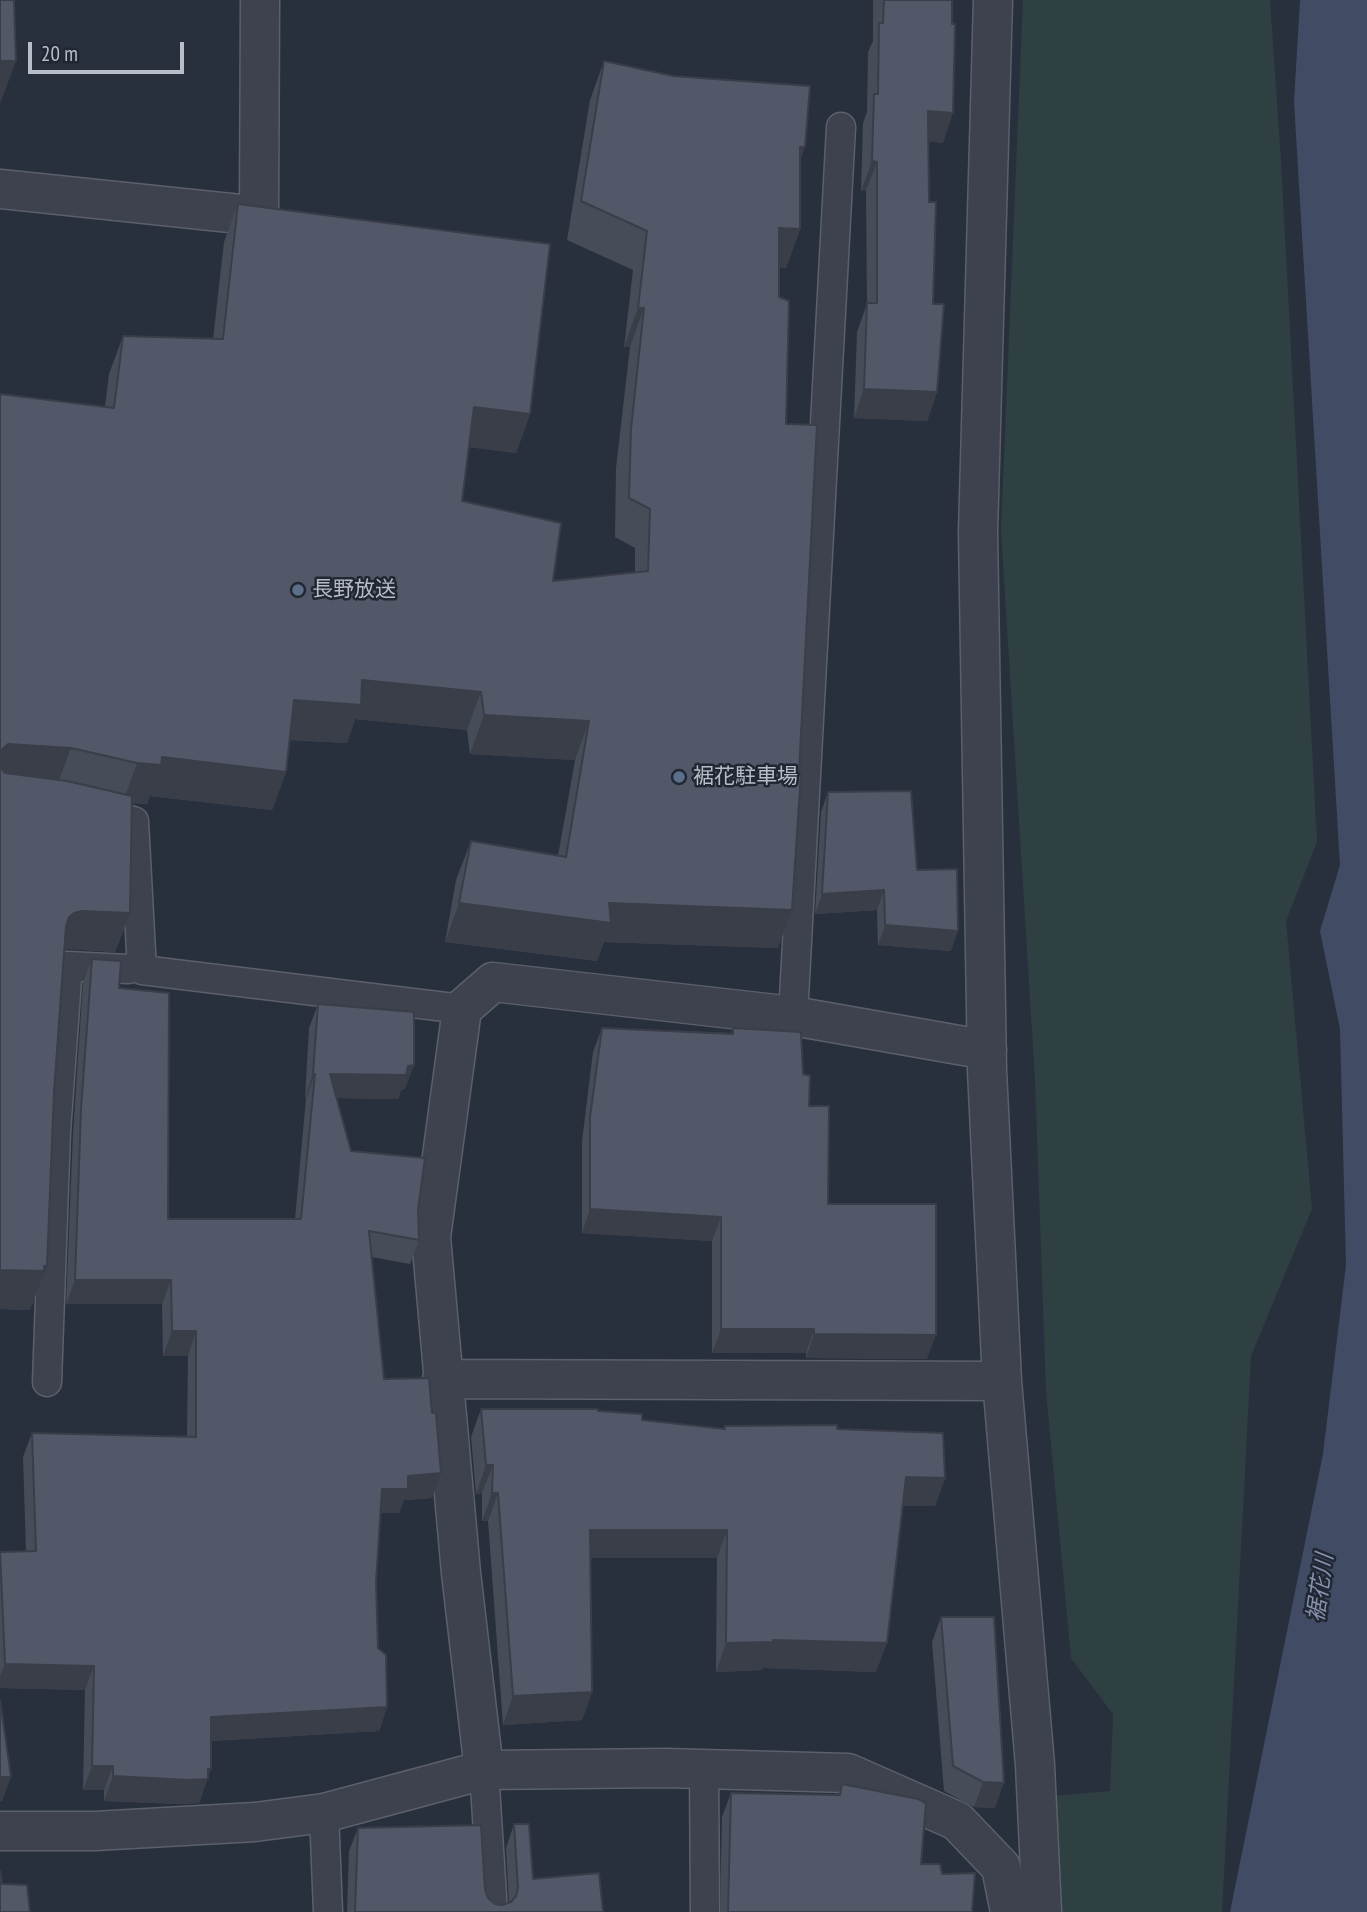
<!DOCTYPE html>
<meta charset="utf-8">
<style>
body{margin:0}
#map{position:relative;width:1367px;height:1912px;overflow:hidden;background:#29303d;font-family:"PT Sans Narrow",sans-serif}
canvas{display:block}
.scale{position:absolute;left:28px;top:42px;width:156px;height:32px;box-sizing:border-box;border:4px solid #b9bdc8;border-top:0;padding-left:9px;font-size:21px;line-height:24px;white-space:nowrap;color:#b9bdc8;-webkit-text-stroke:5px #212733;paint-order:stroke}
</style>
<div id="map">
<canvas width="1367" height="1912"></canvas>
<div class="scale">20 m</div>
</div>
<script>
const ctx = document.querySelector('canvas').getContext('2d');
ctx.lineJoin = 'round';
function fillPath(path, color) { ctx.fillStyle = color; ctx.fill(path, 'evenodd'); }
function stroke(path, color, width, dash) { ctx.strokeStyle = color; ctx.lineWidth = width; ctx.lineCap = dash ? 'butt' : 'round'; ctx.setLineDash(dash || []); ctx.stroke(path); }
function label(font, color, halo, rows, align = 'center') {
  ctx.font = font + ' "PT Sans Narrow","Noto Sans JP",sans-serif'; ctx.lineWidth = 5; ctx.setLineDash([]); ctx.textBaseline = 'middle'; ctx.strokeStyle = halo; ctx.fillStyle = color; for (const [text, x, y, turn = 0] of rows) {
    ctx.save(); ctx.translate(x, y); ctx.rotate((+turn || 0) * Math.PI / 180); ctx.textAlign = isNaN(turn) ? turn : align; if (halo) ctx.strokeText(text, 0, 0); ctx.fillText(text, 0, 0); ctx.restore();
  }
}
fillPath(new Path2D(`
 M 1023,0 L 1270,0 L 1281,161 L 1317,842 L 1286,921 L 1312,1209 L 1251,1356 L 1222,1912 L 1057,1912 L 1053,1796 L 1110,1791 L 1113,1714 L 1071,1658 L 1046,1391 L 1035,1079 L 1001,530 Z`), '#2f4043');
fillPath(new Path2D(`
 M 1300,0 L 1367,0 L 1367,1912 L 1230,1912 L 1323,1454 L 1346,1265 L 1340,1029 L 1320,931 L 1340,865 L 1294,102 Z`), '#414c64');
const lane = new Path2D(`
 M 96,812 L 134,821 L 142,970 L 462,1009
 M 793,1016 L 841,127
 M 47,1382 L 56,1132 L 68,966 L 128,969
 M 704,1769 L 705,1912
 M 484,1770 L 493,1912
 M 324,1813 L 328,1912`);
const street = new Path2D(`
 M 993,0 L 978,532 L 987,1070 L 1002,1381 L 1035,1765 L 1042,1912
 M 0,189 L 259,216 L 260,0
 M 442,1379 L 1002,1381
 M 484,1770 L 461,1573 L 431,1237 L 462,1009 L 493,982 L 793,1016 L 987,1050
 M 0,1831 L 95,1831 L 255,1822 L 324,1813 L 484,1770 L 666,1768 L 848,1773 L 957,1821 L 1001,1867 L 1010,1912`);
stroke(lane, '#5b606b', 31);
stroke(street, '#5b606b', 41);
stroke(lane, '#3d424e', 28);
stroke(street, '#3d424e', 38);
fillPath(new Path2D(`
 M 873,0 L 952,0 L 943,143 L 928,141 L 929,202 L 937,392 L 927,421 L 854,418 L 857,332 L 867,304 L 866,191 L 861,191 L 863,123 L 867,112 L 868,52 L 873,41 Z
 M 604,61 L 800,162 L 800,229 L 786,268 L 779,267 L 779,297 L 786,424 L 778,948 L 604,942 L 597,961 L 445,942 L 456,880 L 471,841 L 558,856 L 575,760 L 470,754 L 467,730 L 355,719 L 347,743 L 290,740 L 286,772 L 272,810 L 150,796 L 147,804 L 132,803 L 130,913 L 115,952 L 68,949 L 64,951 L 33,1304 L 32,1304 L 30,1310 L 0,1309 L 0,394 L 105,407 L 109,374 L 123,336 L 213,339 L 224,242 L 238,204 L 530,414 L 516,453 L 469,447 L 462,501 L 553,581 L 635,572 L 635,548 L 615,537 L 616,468 L 630,347 L 624,347 L 633,270 L 567,240 L 590,100 Z
 M 828,792 L 917,870 L 951,951 L 878,945 L 877,910 L 815,914 L 821,812 Z
 M 92,959 L 119,988 L 168,1219 L 295,1219 L 306,1098 L 305,1098 L 309,1028 L 318,1004 L 405,1089 L 401,1090 L 398,1099 L 337,1098 L 351,1151 L 418,1210 L 419,1240 L 410,1264 L 372,1257 L 384,1379 L 432,1498 L 404,1500 L 399,1513 L 381,1513 L 376,1582 L 378,1648 L 387,1707 L 379,1731 L 211,1741 L 208,1777 L 199,1803 L 179,1804 L 104,1801 L 104,1790 L 83,1790 L 85,1690 L 0,1688 L 0,1552 L 26,1551 L 23,1457 L 32,1433 L 187,1437 L 188,1356 L 163,1356 L 162,1304 L 66,1304 L 73,1133 L 83,983 Z
 M 602,1028 L 731,1033 L 733,1028 L 803,1074 L 828,1204 L 927,1359 L 806,1358 L 806,1353 L 712,1353 L 712,1241 L 582,1233 L 582,1141 L 593,1052 Z
 M 481,1409 L 598,1411 L 642,1420 L 724,1429 L 725,1426 L 837,1429 L 945,1478 L 935,1506 L 903,1506 L 876,1672 L 763,1668 L 763,1670 L 716,1672 L 717,1558 L 590,1558 L 592,1692 L 582,1720 L 503,1725 L 488,1521 L 482,1521 L 482,1493 L 476,1494 L 471,1437 Z
 M 941,1617 L 995,1808 L 974,1807 L 944,1791 L 932,1642 Z
 M 842,1784 L 921,1864 L 942,1874 L 972,1912 L 720,1912 L 722,1817 L 731,1793 L 838,1795 Z
 M 514,1824 L 533,1879 L 603,1912 L 347,1912 L 349,1851 L 358,1828 L 485,1890 L 488,1898 L 495,1904 L 502,1905 L 509,1903 L 506,1848 Z`), '#474c59');
fillPath(new Path2D(`
 M 0,61 L 16,61 L 0,104 Z
 M 928,111 L 953,113 L 943,143 L 917,140 Z
 M 800,147 L 805,147 L 791,186 Z
 M 872,161 L 877,162 L 866,191 L 861,191 Z
 M 779,228 L 800,229 L 786,268 L 765,266 Z
 M 638,308 L 644,308 L 630,347 L 624,347 Z
 M 864,389 L 937,392 L 927,421 L 854,418 Z
 M 474,407 L 530,414 L 516,453 L 460,446 Z
 M 362,680 L 481,692 L 467,730 L 355,719 L 347,743 L 280,739 L 294,700 Z
 M 484,715 L 589,721 L 575,760 L 470,754 Z
 M 8,744 L 71,748 L 57,786 L 0,783 L 0,750 Z
 M 162,757 L 286,772 L 272,810 L 150,796 L 147,804 L 123,802 L 137,763 Z
 M 884,890 L 877,910 L 815,914 L 822,894 Z
 M 459,903 L 609,903 L 792,910 L 778,948 L 604,942 L 597,961 L 445,942 Z
 M 82,911 L 130,913 L 115,952 L 68,949 L 60,952 L 55,956 L 69,917 L 74,913 Z
 M 885,925 L 958,931 L 951,951 L 878,945 Z
 M 414,1065 L 405,1089 L 401,1090 L 398,1099 L 322,1098 L 330,1074 Z
 M 313,1074 L 315,1074 L 306,1098 L 305,1098 Z
 M 590,1209 L 721,1217 L 712,1241 L 582,1233 Z
 M 47,1266 L 30,1310 L 0,1309 L 0,1270 Z
 M 75,1280 L 171,1280 L 162,1304 L 66,1304 Z
 M 721,1329 L 814,1329 L 806,1353 L 712,1353 Z
 M 172,1331 L 196,1331 L 188,1356 L 163,1356 Z
 M 814,1334 L 936,1335 L 927,1359 L 806,1358 Z
 M 486,1465 L 493,1465 L 482,1493 L 476,1494 Z
 M 441,1473 L 432,1498 L 404,1500 L 399,1513 L 373,1513 L 382,1489 L 408,1476 Z
 M 906,1477 L 945,1478 L 935,1506 L 896,1506 Z
 M 492,1493 L 498,1493 L 488,1521 L 482,1521 Z
 M 590,1530 L 727,1530 L 717,1558 L 580,1558 Z
 M 773,1640 L 887,1643 L 876,1672 L 763,1668 L 763,1670 L 716,1672 L 726,1643 Z
 M 5,1664 L 94,1666 L 85,1690 L 0,1688 L 0,1676 Z
 M 592,1692 L 582,1720 L 503,1725 L 513,1696 Z
 M 387,1707 L 379,1731 L 203,1741 L 211,1717 Z
 M 92,1766 L 113,1766 L 104,1790 L 83,1790 Z
 M 211,1769 L 199,1803 L 179,1804 L 104,1801 L 113,1776 Z
 M 0,1777 L 11,1777 L 2,1801 L 0,1801 Z
 M 983,1782 L 1004,1783 L 995,1808 L 974,1807 Z`), '#3a3e49');
const building = new Path2D(`
 M 0,0 L 14,0 L 16,61 L 0,61 Z
 M 884,0 L 952,0 L 952,24 L 955,24 L 953,113 L 928,111 L 929,202 L 936,202 L 933,304 L 944,304 L 937,392 L 864,389 L 867,303 L 877,303 L 877,162 L 872,161 L 874,94 L 878,94 L 879,23 L 883,23 Z
 M 604,61 L 673,76 L 810,86 L 805,147 L 800,147 L 800,229 L 779,228 L 779,297 L 789,301 L 786,424 L 817,425 L 799,773 L 801,773 L 792,910 L 609,903 L 611,923 L 459,903 L 471,841 L 566,857 L 589,721 L 484,715 L 481,692 L 362,680 L 361,705 L 294,700 L 286,772 L 162,757 L 161,765 L 137,763 L 71,748 L 8,744 L 0,751 L 0,394 L 114,408 L 123,336 L 223,339 L 238,204 L 550,244 L 530,414 L 474,407 L 462,501 L 561,523 L 553,581 L 648,571 L 650,509 L 629,498 L 631,429 L 644,308 L 638,308 L 647,231 L 581,201 Z
 M 0,767 L 5,773 L 67,781 L 132,796 L 130,913 L 82,911 L 74,913 L 69,917 L 66,926 L 54,1092 L 47,1266 L 44,1266 L 44,1271 L 0,1270 Z
 M 911,791 L 917,870 L 957,869 L 958,931 L 885,925 L 884,890 L 822,894 L 828,792 Z
 M 92,959 L 121,961 L 119,988 L 169,993 L 168,1219 L 301,1219 L 315,1074 L 313,1074 L 318,1004 L 414,1012 L 414,1065 L 408,1066 L 406,1075 L 330,1074 L 351,1151 L 425,1158 L 418,1210 L 419,1240 L 369,1231 L 384,1379 L 429,1378 L 432,1413 L 436,1413 L 441,1473 L 408,1476 L 408,1489 L 382,1489 L 376,1582 L 378,1648 L 386,1655 L 387,1707 L 211,1717 L 211,1769 L 208,1769 L 208,1779 L 188,1780 L 113,1776 L 113,1766 L 92,1766 L 94,1666 L 5,1664 L 0,1552 L 36,1551 L 32,1433 L 196,1437 L 196,1331 L 172,1331 L 171,1280 L 75,1280 L 81,1109 Z
 M 602,1028 L 733,1034 L 733,1028 L 801,1032 L 803,1074 L 810,1076 L 809,1106 L 829,1106 L 828,1204 L 936,1204 L 936,1335 L 814,1334 L 814,1329 L 721,1329 L 721,1217 L 590,1209 L 590,1117 Z
 M 481,1409 L 598,1409 L 598,1411 L 642,1414 L 642,1420 L 725,1429 L 725,1426 L 837,1425 L 837,1429 L 943,1433 L 945,1478 L 906,1477 L 887,1643 L 773,1640 L 773,1642 L 726,1643 L 727,1530 L 590,1530 L 592,1692 L 513,1696 L 498,1493 L 492,1493 L 493,1465 L 486,1465 Z
 M 941,1617 L 994,1617 L 1004,1783 L 983,1782 L 953,1766 Z
 M 0,1700 L 11,1777 L 0,1777 Z
 M 842,1784 L 918,1799 L 926,1803 L 921,1864 L 940,1864 L 942,1874 L 975,1873 L 972,1912 L 728,1912 L 731,1793 L 840,1795 Z
 M 514,1824 L 529,1824 L 533,1879 L 599,1873 L 603,1912 L 355,1912 L 358,1828 L 481,1825 L 485,1890 L 488,1898 L 495,1904 L 502,1905 L 511,1902 L 516,1896 L 518,1888 Z
 M 0,1871 L 2,1884 L 27,1885 L 30,1912 L 0,1912 Z`);
fillPath(building, '#535868');
stroke(building, '#3a3e49', 2);
for (const [x, y, r, color] of [
 [298,590,7,"#5c6f8a"],
 [679,777,7,"#5c6f8a"]
]) { const dot = new Path2D(); dot.arc(x, y, r, 0, 2 * Math.PI); ctx.fillStyle = color; ctx.fill(dot); stroke(dot, '#212733', 2.5); }
label('21px', '#b9bdc8', '#212733', [
 ["長野放送",312,590],
 ["裾花駐車場",693,777]
], 'left');
label('italic 23px', '#8591ac', '#212733', [
 ["裾花川",1321,1588,-82]
]);
</script>
